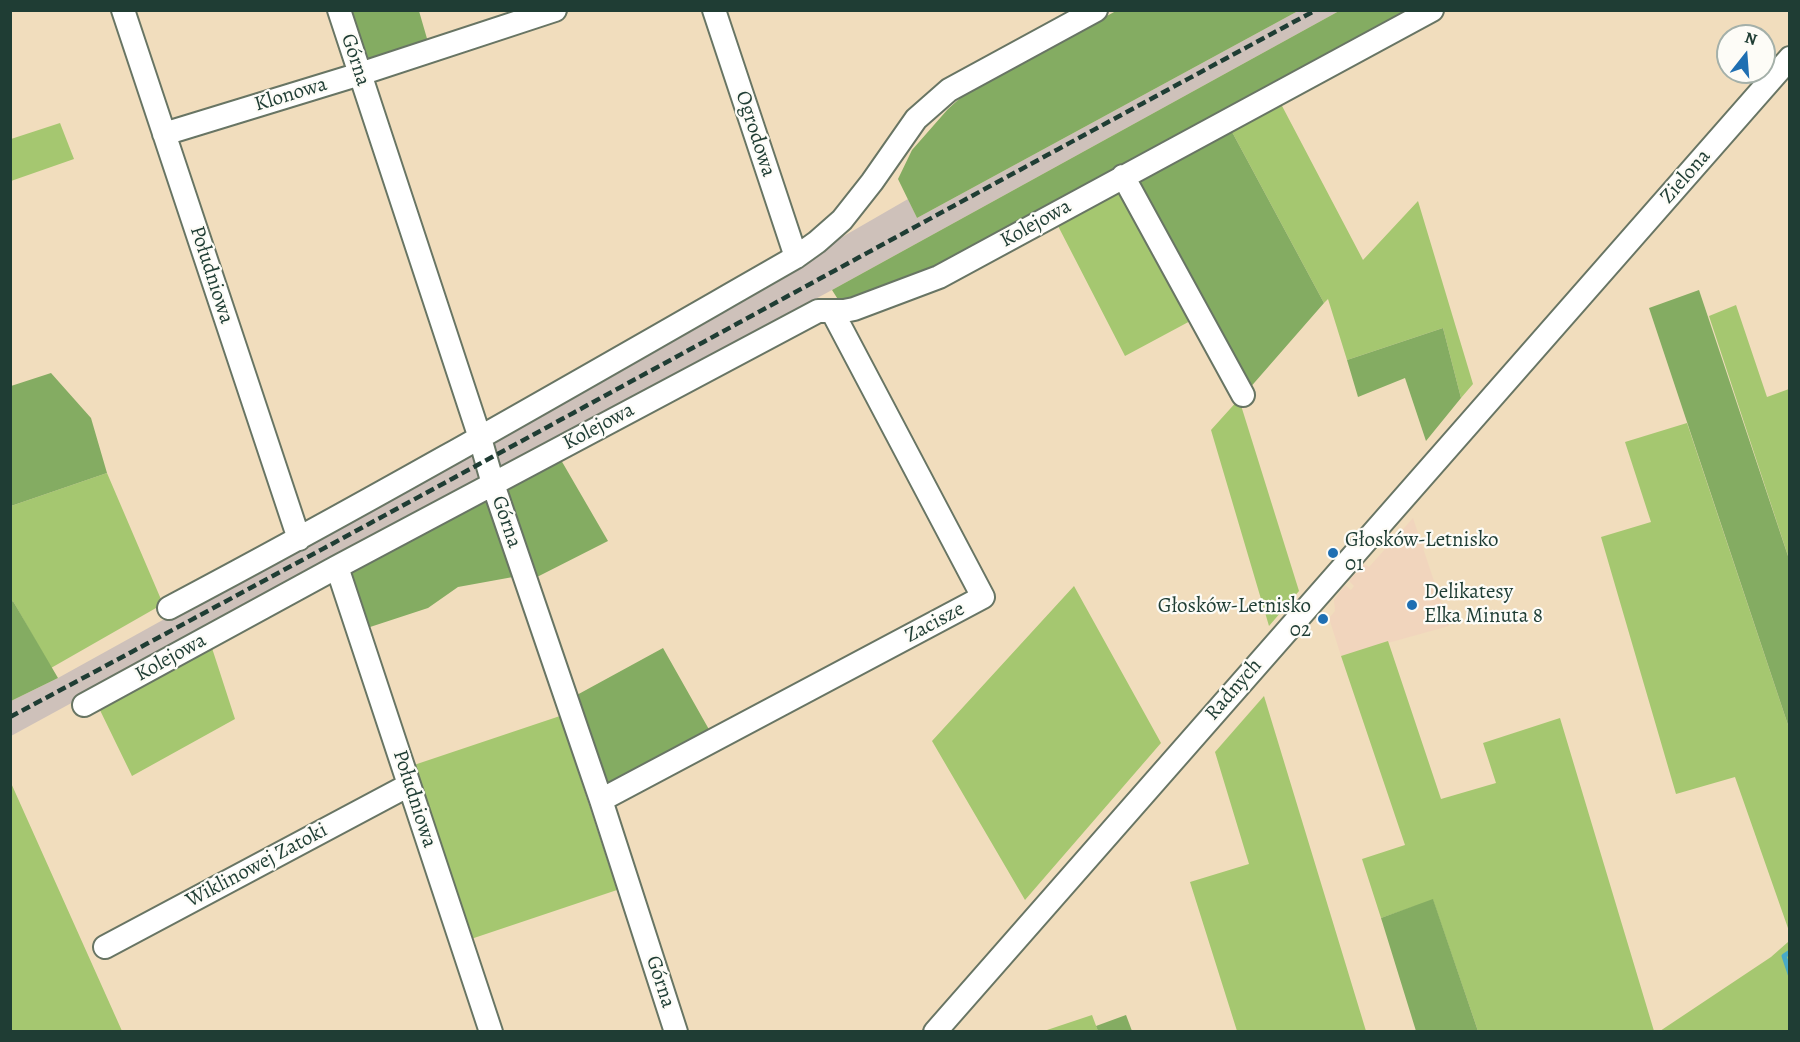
<!DOCTYPE html>
<meta charset="utf-8">
<style>
body{margin:0}
#map{position:relative;width:1800px;height:1042px;overflow:hidden;background:#f1ddbd;font-family:Alegreya,serif}
canvas{display:block}
.frame{position:absolute;inset:0;border:12px solid #1f3d34;pointer-events:none}
.north{position:absolute;left:1716px;top:24px;width:60px;height:60px;box-sizing:border-box;background:#fdfcf7;border:2px solid #a4b0a9;border-radius:50%;rotate:17deg;font-size:16px;font-weight:700;line-height:24px;text-align:center;color:#1f3d34}
.north::after{content:'';display:block;margin:auto;width:21px;height:27px;background:#1f6fb2;clip-path:polygon(50% 0,100% 100%,50% 72%,0 100%)}
</style>
<div id="map">
<canvas width="1800" height="1042"></canvas>
<div class="frame"></div>
<div class="north">N</div>
</div>
<script>
const ctx = document.querySelector('canvas').getContext('2d');
ctx.lineJoin = 'round';
function fillPath(path, color) { ctx.fillStyle = color; ctx.fill(path, 'evenodd'); }
function stroke(path, color, width, dash) { ctx.strokeStyle = color; ctx.lineWidth = width; ctx.lineCap = dash ? 'butt' : 'round'; ctx.setLineDash(dash || []); ctx.stroke(path); }
function label(font, color, halo, rows, align = 'center') {
  ctx.font = font + ' Alegreya,serif'; ctx.lineWidth = 4.5; ctx.setLineDash([]); ctx.textBaseline = 'middle'; ctx.strokeStyle = halo; ctx.fillStyle = color; for (const [text, x, y, turn = 0] of rows) {
    ctx.save(); ctx.translate(x, y); ctx.rotate((+turn || 0) * Math.PI / 180); ctx.textAlign = isNaN(turn) ? turn : align; if (halo) ctx.strokeText(text, 0, 0); ctx.fillText(text, 0, 0); ctx.restore();
  }
}
fillPath(new Path2D(`
 M 1413,518 L 1449,626 L 1341,656 L 1329,618 L 1335,611 L 1334,600 L 1345,585 L 1351,590 L 1354,586 L 1349,581 L 1364,564 L 1369,567 Z`), '#f1d5bd');
fillPath(new Path2D(`
 M 1298,11 L 1339,11 L 832,290 L 497,471 L 492,439 L 908,199 L 917,218 Z
 M 468,451 L 476,455 L 483,473 L 480,480 L 11,736 L 11,701 L 58,678 Z`), '#cec1ba');
fillPath(new Path2D(`
 M 1281,104 L 1363,260 L 1418,201 L 1473,384 L 1461,398 L 1443,328 L 1347,360 L 1328,299 L 1324,303 L 1231,130 Z
 M 60,123 L 74,159 L 11,181 L 11,139 Z
 M 1122,189 L 1194,319 L 1125,356 L 1057,224 Z
 M 1736,305 L 1767,397 L 1789,389 L 1789,559 L 1709,316 Z
 M 1239,399 L 1299,591 L 1269,626 L 1211,430 Z
 M 1687,423 L 1789,728 L 1789,931 L 1735,777 L 1676,794 L 1601,537 L 1651,522 L 1625,442 Z
 M 107,473 L 163,604 L 51,668 L 13,601 L 11,603 L 11,506 Z
 M 1074,586 L 1161,743 L 1025,900 L 932,741 Z
 M 1388,641 L 1441,799 L 1496,783 L 1483,743 L 1560,718 L 1654,1031 L 1478,1031 L 1433,900 L 1381,918 L 1362,859 L 1405,845 L 1341,656 Z
 M 211,645 L 235,719 L 132,776 L 96,702 Z
 M 1264,696 L 1366,1031 L 1237,1031 L 1190,882 L 1249,864 L 1215,752 Z
 M 560,716 L 617,890 L 468,940 L 411,766 Z
 M 11,783 L 122,1031 L 11,1031 Z
 M 1788,942 L 1789,1031 L 1660,1031 L 1771,957 Z
 M 1092,1015 L 1098,1031 L 1041,1032 Z`), '#a5c770');
fillPath(new Path2D(`
 M 351,11 L 419,11 L 428,42 L 368,61 Z
 M 1116,11 L 1298,11 L 917,218 L 898,179 L 912,150 L 948,109 L 969,90 Z
 M 1339,11 L 1417,11 L 891,291 L 839,301 L 832,290 Z
 M 1231,130 L 1324,303 L 1248,390 L 1136,181 Z
 M 1699,290 L 1789,559 L 1789,728 L 1649,308 Z
 M 1443,328 L 1461,398 L 1426,441 L 1405,378 L 1358,397 L 1347,360 Z
 M 51,373 L 91,418 L 107,473 L 11,506 L 11,386 Z
 M 561,460 L 608,541 L 537,577 L 507,488 Z
 M 487,495 L 513,577 L 458,587 L 428,608 L 364,629 L 346,573 Z
 M 13,601 L 58,678 L 11,701 L 10,603 Z
 M 663,648 L 711,733 L 607,787 L 575,696 Z
 M 1433,899 L 1478,1031 L 1416,1031 L 1381,918 Z
 M 1126,1015 L 1132,1031 L 1098,1031 L 1096,1026 Z`), '#84ac62');
stroke(new Path2D(`
 M 1790,952 L 1784,956 L 1790,974`), '#49aac8', 5);
const minor = new Path2D(`
 M 123,10 L 299,539
 M 339,10 L 480,438 L 493,484 L 601,800 L 676,1032
 M 714,10 L 796,257
 M 164,134 L 360,74 L 555,10
 M 1123,176 L 1243,395
 M 337,567 L 491,1032
 M 169,608 C 381,496 588,376 796,257 L 817,242 L 842,220 L 872,182 L 916,119 L 949,90 L 1096,10
 M 84,705 L 337,567 L 818,311 L 844,311 L 854,309 L 939,277 L 1432,10
 M 601,800 L 983,597 L 832,311
 M 105,947 L 409,785
 M 935,1032 L 1790,58`);
stroke(minor, '#687564', 26);
stroke(minor, '#fff', 22);
stroke(new Path2D(`
 M 10,717 C 447,484 880,244 1316,10`), '#1f3d34', 4.5, [9, 4.5]);
for (const [x, y, r, color] of [
 [1333,553,6,"#1f6fb2"],
 [1412,605,6,"#1f6fb2"],
 [1323,619,6,"#1f6fb2"]
]) { const dot = new Path2D(); dot.arc(x, y, r, 0, 2 * Math.PI); ctx.fillStyle = color; ctx.fill(dot); stroke(dot, '#fdfcf7', 2); }
label('21px', '#1f3d34', '#fdfcf7', [
 ["Górna",355,60,72],
 ["Klonowa",291,95,-17],
 ["Ogrodowa",755,134,72],
 ["Zielona",1686,177,-49],
 ["Kolejowa",1036,224,-29],
 ["Południowa",211,275,72],
 ["Kolejowa",599,427,-28],
 ["Górna",506,522,71],
 ["Zacisze",935,623,-28],
 ["Kolejowa",171,658,-29],
 ["Radnych",1234,690,-49],
 ["Południowa",414,799,72],
 ["Wiklinowej Zatoki",257,866,-28],
 ["Górna",660,982,72]
]);
label('21px', '#1f3d34', '#fdfcf7', [
 ["Głosków-Letnisko",1345,541],
 ["01",1345,565],
 ["Delikatesy",1424,593],
 ["Elka Minuta 8",1424,617],
 ["Głosków-Letnisko",1311,607,"right"],
 ["02",1311,631,"right"]
], 'left');
</script>
